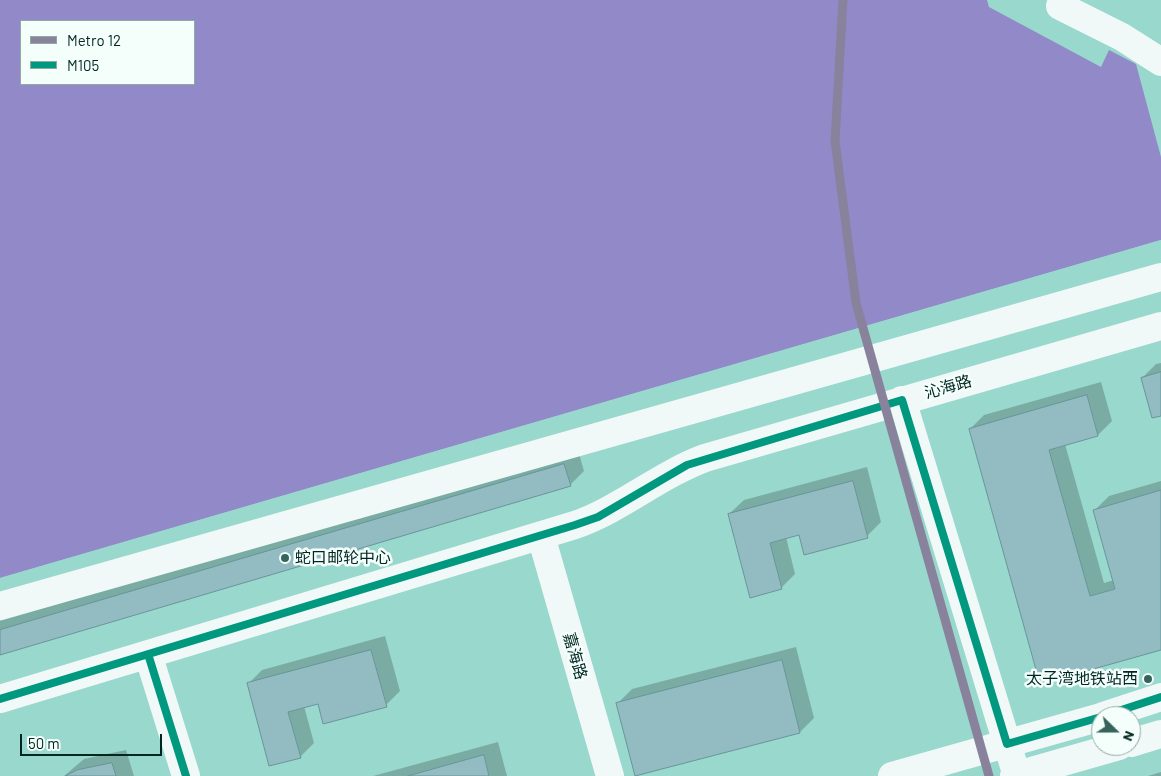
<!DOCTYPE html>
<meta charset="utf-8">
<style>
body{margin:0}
#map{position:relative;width:1161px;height:776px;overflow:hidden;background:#99d8cd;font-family:Barlow,sans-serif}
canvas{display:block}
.legend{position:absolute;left:20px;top:20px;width:175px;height:65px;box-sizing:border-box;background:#f4fefb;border:1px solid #92a8a3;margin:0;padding:6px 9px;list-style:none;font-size:15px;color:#002620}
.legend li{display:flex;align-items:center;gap:10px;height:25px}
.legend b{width:25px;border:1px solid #92a8a3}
.north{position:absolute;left:1091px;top:706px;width:50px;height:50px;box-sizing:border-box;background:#f4fefb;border:1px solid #92a8a3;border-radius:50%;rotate:112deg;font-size:14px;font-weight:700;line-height:20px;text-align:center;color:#002620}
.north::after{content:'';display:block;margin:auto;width:18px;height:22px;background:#36645d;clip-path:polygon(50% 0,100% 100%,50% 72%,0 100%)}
.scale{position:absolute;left:20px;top:734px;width:142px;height:22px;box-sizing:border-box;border:2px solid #002620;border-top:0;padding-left:6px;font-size:15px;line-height:18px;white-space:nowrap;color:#002620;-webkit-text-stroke:4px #f4fefb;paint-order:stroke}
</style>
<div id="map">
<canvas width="1161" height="776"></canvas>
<ul class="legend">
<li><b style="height:6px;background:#89829c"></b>Metro 12</li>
<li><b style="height:6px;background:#00997f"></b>M105</li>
</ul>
<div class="north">N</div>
<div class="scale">50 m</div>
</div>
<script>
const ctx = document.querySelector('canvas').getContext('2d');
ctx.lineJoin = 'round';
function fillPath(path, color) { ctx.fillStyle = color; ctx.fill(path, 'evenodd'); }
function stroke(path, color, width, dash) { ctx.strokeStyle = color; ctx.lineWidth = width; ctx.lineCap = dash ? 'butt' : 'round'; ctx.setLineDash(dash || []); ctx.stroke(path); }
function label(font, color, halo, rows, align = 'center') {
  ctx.font = font + ' Barlow,"Noto Sans SC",sans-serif'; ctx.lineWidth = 5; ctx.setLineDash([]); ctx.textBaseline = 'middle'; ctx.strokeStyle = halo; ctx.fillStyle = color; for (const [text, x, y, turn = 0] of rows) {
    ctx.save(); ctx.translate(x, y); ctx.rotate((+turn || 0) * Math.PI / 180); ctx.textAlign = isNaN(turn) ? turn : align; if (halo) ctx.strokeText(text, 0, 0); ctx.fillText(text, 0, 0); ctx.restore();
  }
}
fillPath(new Path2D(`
 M 0,0 L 987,0 L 989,7 L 1101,67 L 1109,50 L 1136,64 L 1161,157 L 1161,240 L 0,578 ZM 21,21 L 194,21 L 194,84 L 21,84 Z`), '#928ac8');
fillPath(new Path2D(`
 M 1161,240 L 1161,243 L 0,581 L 0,578 Z`), '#99d8cd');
fillPath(new Path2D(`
 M 1161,363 L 1161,414 L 1142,378 L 1156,364 Z
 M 1101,382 L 1112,421 L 1098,435 L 1065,444 L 1104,583 L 1114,580 L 1095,510 L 1109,496 L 1161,481 L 1161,648 L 1041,683 L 970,429 L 984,415 Z
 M 578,450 L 584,471 L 570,485 L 0,653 L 0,621 Z
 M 867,467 L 881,522 L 867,536 L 800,533 L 786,537 L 795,574 L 781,588 L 729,514 L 744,500 Z
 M 385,636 L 400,691 L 386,705 L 319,703 L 304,706 L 314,743 L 300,757 L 248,684 L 262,670 Z
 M 796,647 L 814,718 L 800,732 L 636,774 L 618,703 L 632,689 Z
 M 498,742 L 507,776 L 373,776 Z
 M 126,750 L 134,776 L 64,776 L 84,759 Z
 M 1161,772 L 1161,776 L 1148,776 Z`), '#0003');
const building = new Path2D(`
 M 1161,372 L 1161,416 L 1152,418 L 1141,378 Z
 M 1087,395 L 1098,436 L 1049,450 L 1090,596 L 1115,589 L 1093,510 L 1161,490 L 1161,650 L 1040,684 L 969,429 Z
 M 564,464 L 571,486 L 0,655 L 0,630 Z
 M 853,481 L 868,538 L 804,555 L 799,535 L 770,543 L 782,589 L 750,598 L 728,514 Z
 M 371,650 L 387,707 L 323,724 L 318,704 L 288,712 L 301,758 L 269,766 L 247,683 Z
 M 782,660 L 800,733 L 635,776 L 616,703 Z
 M 484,755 L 489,776 L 408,776 Z
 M 112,763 L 116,776 L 65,776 L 77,770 Z`);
fillPath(building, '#92bcc2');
stroke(building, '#69959a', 1);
stroke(new Path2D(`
 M 1060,6 L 1122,37 L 1161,62
 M 902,400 L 1017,776
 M 541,536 L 610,776
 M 0,606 L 1161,277
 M 148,654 L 186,776
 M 0,699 L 575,525 C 621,509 659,475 705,458 L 1161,326
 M 1103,716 L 1161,697
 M 1131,743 L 1161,734
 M 892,776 L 1101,717
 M 1014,776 L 1119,746`), '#f0f9f8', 28);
stroke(new Path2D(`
 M 148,654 L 186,776
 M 0,699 L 575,525 L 598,517 L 687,465 L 902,400 L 1007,744 L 1101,717
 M 1103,716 L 1161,697`), '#00997f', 8);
stroke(new Path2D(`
 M 843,0 L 835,141 L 856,303 L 989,776`), '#89829c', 9);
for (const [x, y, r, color] of [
 [285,558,5,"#36645d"],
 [1148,679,5,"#36645d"]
]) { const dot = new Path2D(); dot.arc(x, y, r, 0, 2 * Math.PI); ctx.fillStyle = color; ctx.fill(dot); stroke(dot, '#f4fefb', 2); }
label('16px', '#002620', '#f4fefb', [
 ["沁海路",948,387,-16],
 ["嘉海路",575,656,74]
]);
label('16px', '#002620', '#f4fefb', [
 ["蛇口邮轮中心",295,558],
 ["太子湾地铁站西",1138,679,"right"]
], 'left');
</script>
